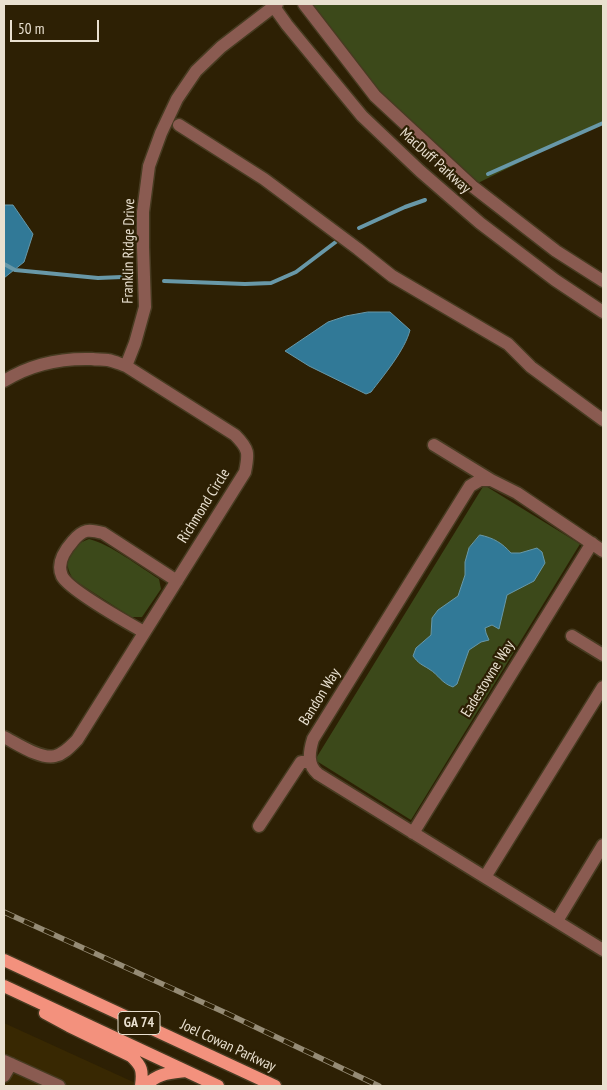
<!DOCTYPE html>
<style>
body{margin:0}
#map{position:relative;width:607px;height:1090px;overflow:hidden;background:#2d2004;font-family:"PT Sans Narrow",sans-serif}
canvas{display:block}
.frame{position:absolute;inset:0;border:5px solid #e9e0d0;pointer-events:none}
.scale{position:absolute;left:10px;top:20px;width:89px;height:22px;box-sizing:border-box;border:2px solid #e9e0d0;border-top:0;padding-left:6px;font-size:15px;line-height:18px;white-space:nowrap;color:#e9e0d0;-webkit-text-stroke:4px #2d2004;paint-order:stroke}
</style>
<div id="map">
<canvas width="607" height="1090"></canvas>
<div class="frame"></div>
<div class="scale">50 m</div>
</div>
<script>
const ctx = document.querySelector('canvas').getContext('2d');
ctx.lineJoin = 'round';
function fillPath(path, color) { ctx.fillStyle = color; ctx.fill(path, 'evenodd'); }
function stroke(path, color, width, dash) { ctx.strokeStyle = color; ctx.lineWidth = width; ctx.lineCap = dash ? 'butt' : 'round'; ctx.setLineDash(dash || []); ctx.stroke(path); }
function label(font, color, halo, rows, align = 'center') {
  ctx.font = font + ' "PT Sans Narrow",sans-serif'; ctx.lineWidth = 4.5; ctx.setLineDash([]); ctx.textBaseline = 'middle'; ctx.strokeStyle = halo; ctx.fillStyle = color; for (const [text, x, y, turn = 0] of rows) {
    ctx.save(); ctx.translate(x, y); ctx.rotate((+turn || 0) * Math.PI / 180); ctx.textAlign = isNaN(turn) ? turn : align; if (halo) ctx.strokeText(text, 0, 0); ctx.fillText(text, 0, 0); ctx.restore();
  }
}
fillPath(new Path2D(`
 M 4,1023 L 142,1086 L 4,1086 Z`), '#382802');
fillPath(new Path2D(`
 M 304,4 L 603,4 L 603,121 L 472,186 L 375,96 Z
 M 484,485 L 580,544 L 411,820 L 315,760 Z
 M 89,539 C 110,544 140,567 159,579 L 161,589 L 142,617 L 131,617 L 74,580 C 61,562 69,546 89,539 Z`), '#3c491a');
const water = new Path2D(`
 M 4,205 L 13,205 L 33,234 L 24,262 L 4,278 Z
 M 368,312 L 390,312 L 410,330 C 405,350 384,375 371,392 L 366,394 L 309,366 L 285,351 L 328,322 L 346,316 Z
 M 480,535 C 494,538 502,543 511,553 L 520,553 L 537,548 L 542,552 L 545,563 L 534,581 L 507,595 L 499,629 L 492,625 L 485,628 L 486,633 L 489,640 L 481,642 L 469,650 L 457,684 L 453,687 C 441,683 439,675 429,669 C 421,664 419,664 413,656 L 416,648 L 431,635 L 432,618 L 438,610 L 458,596 L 465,575 L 465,562 L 469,548 Z`);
fillPath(water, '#317997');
stroke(water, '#6898a8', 1);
stroke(new Path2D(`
 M 488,174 L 603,123
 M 359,228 L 405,207 L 425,200
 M 4,264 L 15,270 L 98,278 L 122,277
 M 164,281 L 245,284 L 271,283 L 296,272 L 337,241`), '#6898a8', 4);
const minor = new Path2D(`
 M 272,4 L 287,25 L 362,116 L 420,171 L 480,223 L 555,280 L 603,312
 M 304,4 L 375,96 L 472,186 L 556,251 L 603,281
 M 179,125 L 264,179 L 358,249 L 392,276 L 508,344 L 531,367 L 603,420
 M 126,366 L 135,343 L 145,307 L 143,247 L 143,212 L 149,166 L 161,133 L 177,99 L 196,71 L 221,47 L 277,4
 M 4,381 C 31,364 60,358 92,359 C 97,360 103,359 108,360 C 114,361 120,364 126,366 L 235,435 C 249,449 249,453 245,472 L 77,740 C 71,746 64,754 55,756 C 41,760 16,743 4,737
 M 434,445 L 491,480
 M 603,551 L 517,493 L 491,480 L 480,480 L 470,486 L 313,739 C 309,752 307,765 318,774 L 603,950
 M 144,632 C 128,623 68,589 62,576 C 56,563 65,550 73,541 C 83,529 89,529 103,533 L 177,581
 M 572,636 L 603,655
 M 259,826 L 301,762 L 310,762
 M 413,833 L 592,543
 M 485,877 L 603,687
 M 557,921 L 603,845
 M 4,1061 L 59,1086
 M 4,1076 L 11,1064`);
const major = new Path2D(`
 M 4,960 L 275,1086
 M 4,986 L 218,1086
 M 45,1013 L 69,1026 L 131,1056 C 142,1066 143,1071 141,1086
 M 145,1086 C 158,1073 169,1073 186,1071`);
stroke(minor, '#473b21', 15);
stroke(major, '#473b21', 15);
stroke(minor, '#8a5b51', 12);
stroke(major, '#f3917d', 12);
const rail = new Path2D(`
 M 4,912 L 226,1013 L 379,1086`);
stroke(rail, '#958b75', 5.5);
stroke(rail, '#2d2004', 4, [11]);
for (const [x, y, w] of [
 [139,1023,42]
]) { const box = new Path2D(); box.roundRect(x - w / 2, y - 11.5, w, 23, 4); ctx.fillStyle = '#2d2004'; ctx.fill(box); stroke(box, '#e9e0d0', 1); }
label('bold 14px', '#e9e0d0', null, [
 ["GA 74",139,1023]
]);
label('15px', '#e9e0d0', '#2d2004', [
 ["MacDuff Parkway",435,161,42],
 ["Franklin Ridge Drive",129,251,-89],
 ["Richmond Circle",204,506,-58],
 ["Eadestowne Way",488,679,-58],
 ["Bandon Way",320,697,-58],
 ["Joel Cowan Parkway",228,1046,25]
]);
</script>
